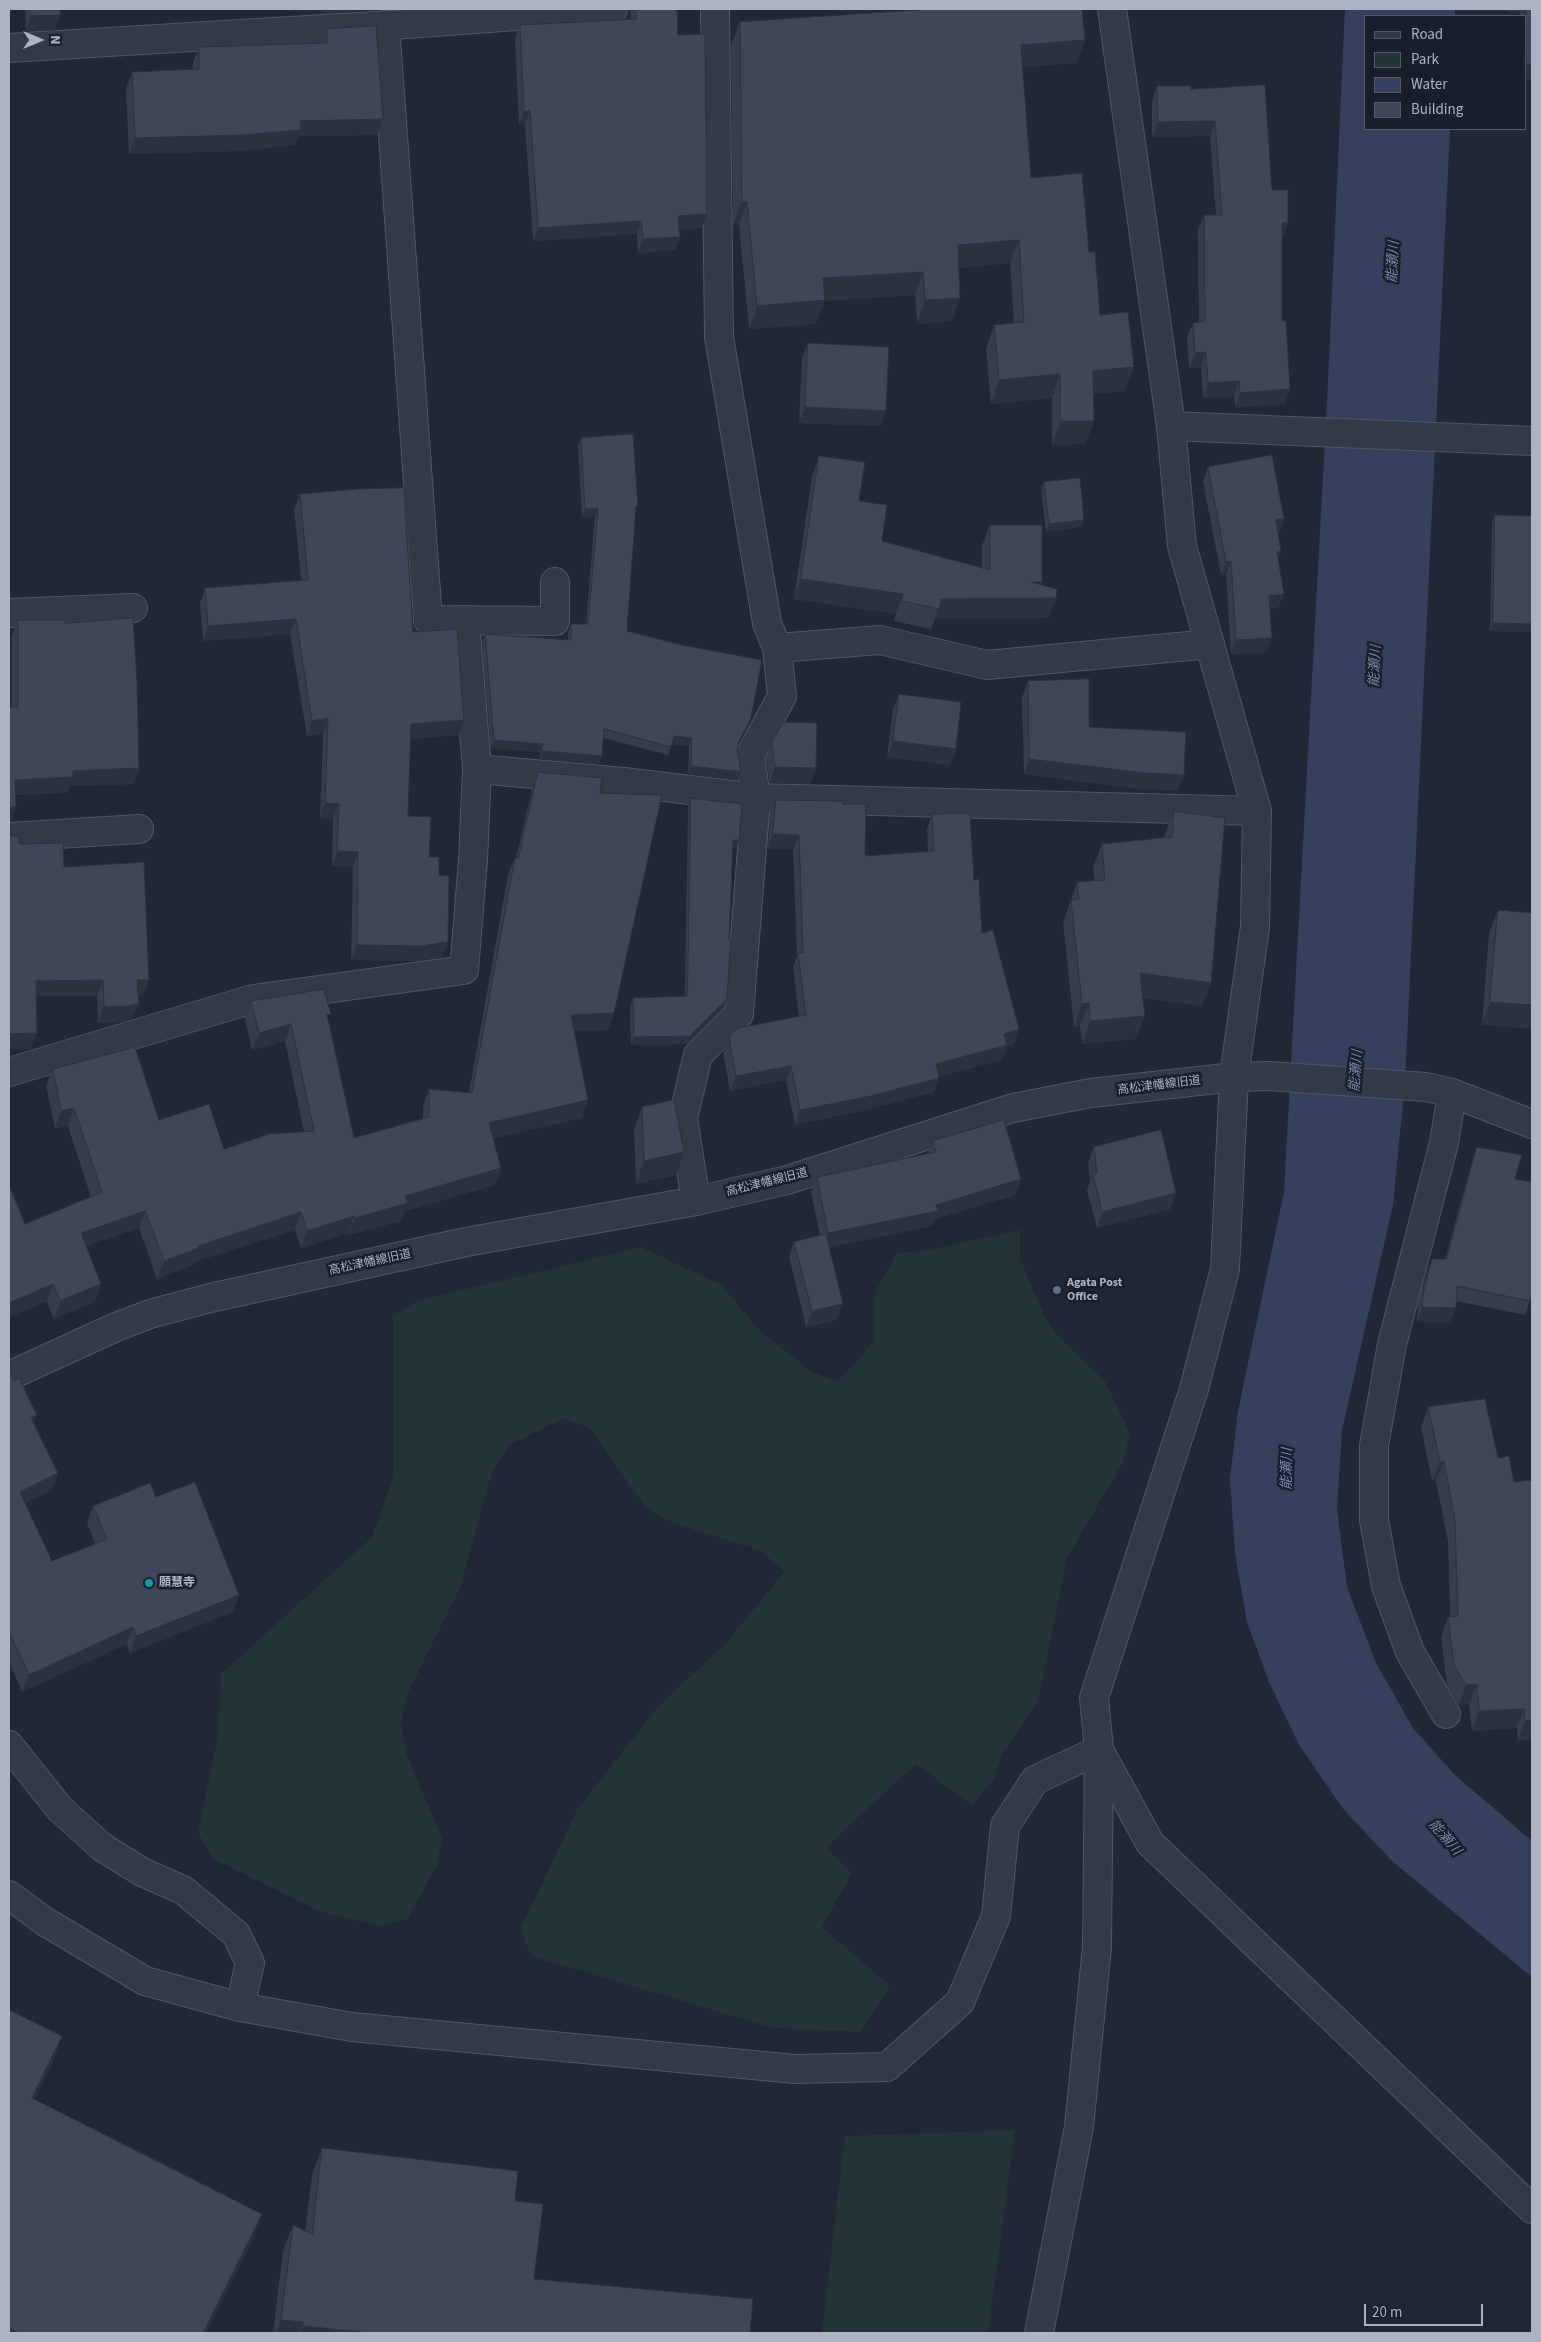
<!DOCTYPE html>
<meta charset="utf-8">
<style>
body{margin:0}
#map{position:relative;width:1541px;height:2342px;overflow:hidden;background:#202736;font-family:"Source Sans 3",sans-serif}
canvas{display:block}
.frame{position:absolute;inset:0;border:10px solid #adb3c4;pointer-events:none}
.legend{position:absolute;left:1364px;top:15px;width:162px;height:115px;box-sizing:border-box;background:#191e2b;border:1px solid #545a68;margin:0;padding:6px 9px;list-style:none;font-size:15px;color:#adb3c4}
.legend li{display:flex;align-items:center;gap:10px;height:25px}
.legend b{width:25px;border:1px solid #545a68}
.north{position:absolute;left:15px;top:15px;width:50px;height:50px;-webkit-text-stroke:4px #191e2b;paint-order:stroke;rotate:90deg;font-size:14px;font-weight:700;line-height:20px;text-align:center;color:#adb3c4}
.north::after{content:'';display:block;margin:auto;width:18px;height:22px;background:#adb3c4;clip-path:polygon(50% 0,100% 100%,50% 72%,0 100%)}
.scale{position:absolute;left:1364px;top:2304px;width:119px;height:22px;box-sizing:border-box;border:2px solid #adb3c4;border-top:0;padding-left:6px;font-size:15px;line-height:18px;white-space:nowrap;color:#adb3c4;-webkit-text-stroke:4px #191e2b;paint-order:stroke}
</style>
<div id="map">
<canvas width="1541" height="2342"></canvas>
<div class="frame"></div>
<ul class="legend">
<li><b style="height:6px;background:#333947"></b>Road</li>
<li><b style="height:14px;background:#233438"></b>Park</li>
<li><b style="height:14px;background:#34405d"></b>Water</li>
<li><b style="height:14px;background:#3e4659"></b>Building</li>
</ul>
<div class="north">N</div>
<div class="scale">20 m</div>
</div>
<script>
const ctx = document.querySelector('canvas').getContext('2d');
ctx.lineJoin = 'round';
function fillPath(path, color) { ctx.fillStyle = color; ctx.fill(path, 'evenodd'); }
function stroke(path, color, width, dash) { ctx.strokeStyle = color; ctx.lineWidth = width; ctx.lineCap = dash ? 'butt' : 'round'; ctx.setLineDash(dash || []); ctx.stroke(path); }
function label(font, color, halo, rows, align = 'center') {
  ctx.font = font + ' "Source Sans 3","Noto Sans JP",sans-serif'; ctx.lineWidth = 5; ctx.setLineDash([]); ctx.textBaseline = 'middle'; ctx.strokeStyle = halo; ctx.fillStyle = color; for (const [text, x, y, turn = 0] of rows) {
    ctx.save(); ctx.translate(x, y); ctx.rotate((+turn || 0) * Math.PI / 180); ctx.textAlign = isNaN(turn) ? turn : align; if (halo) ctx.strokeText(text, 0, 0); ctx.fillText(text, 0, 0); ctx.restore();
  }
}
fillPath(new Path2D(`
 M 1020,1230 L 1020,1259 L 1044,1315 L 1060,1339 L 1105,1381 L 1130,1434 L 1122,1464 L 1067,1558 L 1038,1701 L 1003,1752 L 993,1781 L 972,1805 L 916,1764 L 825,1848 L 852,1873 L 822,1927 L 890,1986 L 861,2032 L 774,2028 L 531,1956 L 521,1928 L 578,1808 L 658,1707 L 727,1642 L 785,1571 L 759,1550 L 673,1523 L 646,1508 L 591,1429 L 564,1418 L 510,1445 L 492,1471 L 460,1588 L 406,1697 L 401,1725 L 406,1753 L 442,1838 L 437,1865 L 407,1919 L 379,1926 L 321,1912 L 214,1859 L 198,1833 L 218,1736 L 221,1674 L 372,1537 L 393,1478 L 393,1316 L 417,1301 L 641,1247 L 721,1285 L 762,1333 L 811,1371 L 837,1382 L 875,1341 L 875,1292 L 897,1253 L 928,1250 Z
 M 1015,2130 L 988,2333 L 822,2333 L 845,2136 Z`), '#233438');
fillPath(new Path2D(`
 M 1345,9 L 1455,9 L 1455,16 L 1365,16 L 1365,129 L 1450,129 L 1405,1082 L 1393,1205 L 1342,1430 L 1337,1509 L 1347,1587 L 1376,1663 L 1413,1728 L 1455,1775 L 1532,1841 L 1532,1977 L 1393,1862 L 1344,1810 L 1299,1745 L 1269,1682 L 1247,1622 L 1235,1553 L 1230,1479 L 1238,1411 L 1284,1192 L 1327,403 Z`), '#34405d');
const minor = new Path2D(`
 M 385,25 L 428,620 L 555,621 L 555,582
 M 9,48 L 407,24 L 613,9
 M 1171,426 L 1532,441
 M 9,613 L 133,608
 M 777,648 L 880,640 L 987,665 L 1210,644
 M 477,769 L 624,782 L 756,798 L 1257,811
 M 9,837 L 139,829
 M 9,1072 L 253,999 L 464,970 L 473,860 L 477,769 L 465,620
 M 696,1201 L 683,1118 L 698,1055 L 739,1014 L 756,798 L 750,756 L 782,696 L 777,648 L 767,623 L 719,337 L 715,9
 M 1446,1714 L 1410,1652 L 1386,1586 L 1374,1520 L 1374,1446 L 1392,1344 L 1444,1143 L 1452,1093
 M 9,1745 L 60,1809 L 102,1847 L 142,1872 L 183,1890 L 236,1934 L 250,1963 L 240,2007
 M 1099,1750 L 1150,1843 L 1532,2209`);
const tertiary = new Path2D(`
 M 9,1376 L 116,1327 L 150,1314 L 210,1298 L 466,1242 L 696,1201 L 787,1180 L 1013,1108 L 1091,1093 L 1234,1077 L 1269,1076 L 1426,1087 L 1452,1093 L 1532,1124
 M 9,1895 L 44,1921 L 145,1981 L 240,2007 L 352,2027 L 795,2069 L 887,2067 L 960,2002 L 996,1916 L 1005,1826 L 1035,1780 L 1099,1750
 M 1039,2333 L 1079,2127 L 1097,1947 L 1099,1750 L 1094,1698 L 1194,1389 L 1225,1269 L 1234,1077 L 1255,927 L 1257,811 L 1182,546 L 1171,426 L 1112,9`);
stroke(minor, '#515665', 30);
stroke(tertiary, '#515665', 30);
stroke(minor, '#333947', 28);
stroke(tertiary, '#333947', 28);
fillPath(new Path2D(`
 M 25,9 L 60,9 L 60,15 L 54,30 L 26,31 Z
 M 630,9 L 677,9 L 678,35 L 707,214 L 702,228 L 679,229 L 680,237 L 675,250 L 638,253 L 637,234 L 533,241 L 525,124 L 519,124 L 515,39 L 520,25 L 631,19 Z
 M 1507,9 L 1532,9 L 1532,80 L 1525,80 L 1525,16 L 1520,16 L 1520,12 L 1507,12 Z
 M 740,22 L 1085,40 L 1076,63 L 1022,67 L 1031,178 L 1089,252 L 1100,315 L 1125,391 L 1093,394 L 1094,421 L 1085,444 L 1052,445 L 1052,398 L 991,404 L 986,349 L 994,325 L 1014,323 L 1010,263 L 959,268 L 952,321 L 917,324 L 915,295 L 824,301 L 816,324 L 749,329 L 739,225 L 733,225 L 731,45 Z
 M 327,29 L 383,119 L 377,135 L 298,136 L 295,145 L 237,151 L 129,154 L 126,88 L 132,72 L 193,69 L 193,62 L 199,47 L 322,43 Z
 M 1157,86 L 1191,89 L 1272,190 L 1288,223 L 1282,238 L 1282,321 L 1285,404 L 1235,407 L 1234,396 L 1203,398 L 1201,367 L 1189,368 L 1187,337 L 1193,323 L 1199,322 L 1198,229 L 1204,215 L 1216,215 L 1210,136 L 1152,137 L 1152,101 Z
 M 808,343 L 886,411 L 880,426 L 799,423 L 802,358 Z
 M 581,438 L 635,514 L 627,631 L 751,718 L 748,726 L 738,745 L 737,750 L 738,780 L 688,774 L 689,746 L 672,744 L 668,755 L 603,738 L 599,764 L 539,759 L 540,752 L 491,748 L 482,642 L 485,634 L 568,640 L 568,632 L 571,624 L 586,624 L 595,516 L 582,517 L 578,446 Z
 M 819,456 L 859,501 L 882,541 L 982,568 L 982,545 L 990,525 L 1042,582 L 1041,584 L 1049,618 L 935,619 L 931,629 L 894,621 L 896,614 L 794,599 L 812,476 Z
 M 1208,467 L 1284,519 L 1279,533 L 1278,533 L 1281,551 L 1278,560 L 1279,607 L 1270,609 L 1267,652 L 1231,654 L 1226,574 L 1221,575 L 1203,481 Z
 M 1044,482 L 1081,527 L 1046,532 L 1041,490 Z
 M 300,494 L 413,632 L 464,720 L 459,735 L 410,739 L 408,816 L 439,875 L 448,942 L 442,957 L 414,961 L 351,960 L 353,867 L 332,866 L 333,819 L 320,818 L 323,734 L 307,736 L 290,634 L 203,641 L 200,603 L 205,588 L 301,580 L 294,509 Z
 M 1495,515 L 1530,632 L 1490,631 L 1492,523 Z
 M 18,620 L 65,623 L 139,768 L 134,784 L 70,786 L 67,793 L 16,795 L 16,806 L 11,821 L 12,636 Z
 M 1028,681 L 1089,727 L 1178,790 L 1139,789 L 1024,774 L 1022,697 Z
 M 899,694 L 956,749 L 950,765 L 887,757 L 893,710 Z
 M 772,743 L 816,768 L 810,784 L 770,783 L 766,759 Z
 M 538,772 L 600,793 L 614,1013 L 608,1030 L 575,1031 L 582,1118 L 493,1138 L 501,1168 L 495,1185 L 405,1211 L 401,1221 L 348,1235 L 348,1233 L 301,1248 L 295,1230 L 194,1262 L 193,1265 L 157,1279 L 139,1228 L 86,1246 L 95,1302 L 54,1319 L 47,1302 L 25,1224 L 91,1197 L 68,1126 L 55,1128 L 46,1086 L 53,1069 L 159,1120 L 224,1149 L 304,1132 L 285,1041 L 252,1050 L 245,1018 L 251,1001 L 329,1020 L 354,1138 L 423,1118 L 423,1106 L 429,1089 L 469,1093 L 508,875 L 515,857 L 516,858 L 532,790 Z
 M 691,798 L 739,840 L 736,848 L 732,848 L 727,999 L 724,1007 L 687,1044 L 631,1045 L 630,1006 L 633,998 L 685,996 L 688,805 Z
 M 776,800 L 843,804 L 865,856 L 928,851 L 927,829 L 932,814 L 974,880 L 982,933 L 1014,1044 L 1007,1046 L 1002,1060 L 939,1076 L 934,1092 L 866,1110 L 795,1125 L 786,1080 L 730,1091 L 723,1052 L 729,1037 L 799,1016 L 793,967 L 797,957 L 793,849 L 768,849 L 770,814 Z
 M 1174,811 L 1202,1006 L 1143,998 L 1136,1039 L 1082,1044 L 1080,1026 L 1074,1027 L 1063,923 L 1077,882 L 1095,881 L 1093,867 L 1102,844 L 1165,837 L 1165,834 Z
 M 19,844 L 64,867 L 149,980 L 143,995 L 138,996 L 133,1018 L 123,1022 L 98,1023 L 97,996 L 36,996 L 31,1049 Z
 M 1498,910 L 1532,913 L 1482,1025 L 1489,933 Z
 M 642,1107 L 684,1152 L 676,1175 L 636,1184 L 634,1130 Z
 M 933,1141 L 1021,1179 L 1015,1195 L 935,1219 L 932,1226 L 829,1247 L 837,1320 L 806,1327 L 789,1257 L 794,1242 L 820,1236 L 811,1192 L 817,1177 L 928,1154 Z
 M 1094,1147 L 1171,1209 L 1097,1228 L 1087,1190 L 1090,1181 L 1088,1163 Z
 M 1477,1147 L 1515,1179 L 1532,1182 L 1532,1296 L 1525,1315 L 1456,1301 L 1450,1323 L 1417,1322 L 1418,1304 L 1427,1273 L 1432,1259 L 1445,1259 L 1472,1161 Z
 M 9,1372 L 58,1473 L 52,1490 L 25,1503 L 52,1561 L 95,1544 L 87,1523 L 93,1506 L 156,1497 L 233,1612 L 130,1653 L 127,1644 L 22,1692 L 9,1662 Z
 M 1485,1399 L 1532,1739 L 1518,1741 L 1517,1728 L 1472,1731 L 1469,1704 L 1459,1705 L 1447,1685 L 1441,1637 L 1448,1617 L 1450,1617 L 1448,1541 L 1436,1481 L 1432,1481 L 1421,1427 L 1428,1407 Z
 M 9,2010 L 62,2036 L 54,2059 L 34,2099 L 254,2237 L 206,2333 L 9,2333 Z
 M 322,2148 L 515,2201 L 534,2279 L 750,2333 L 273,2333 L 283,2251 L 293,2225 L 305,2231 L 312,2175 Z`), '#353c4d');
fillPath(new Path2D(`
 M 322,9 L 374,9 L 373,10 L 320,14 Z
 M 1508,9 L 1521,9 L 1520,12 L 1507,12 Z
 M 60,15 L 54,30 L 26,31 L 31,16 Z
 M 1085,40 L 1076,63 L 1012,68 L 1021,45 Z
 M 1527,65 L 1532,65 L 1532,80 L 1525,80 L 1525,72 Z
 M 524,111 L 530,111 L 525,124 L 519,124 Z
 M 383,119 L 377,135 L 298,136 L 295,145 L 237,151 L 129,154 L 135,138 L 300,121 Z
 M 1215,121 L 1210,136 L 1152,137 L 1158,122 Z
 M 742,202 L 747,202 L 739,225 L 733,225 Z
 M 707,214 L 702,228 L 674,230 L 678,216 Z
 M 641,221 L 637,234 L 533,241 L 538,228 Z
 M 1282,223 L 1288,223 L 1283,238 L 1277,238 Z
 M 680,237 L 675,250 L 638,253 L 643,239 Z
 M 1019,240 L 1010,263 L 950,269 L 958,245 Z
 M 923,272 L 915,295 L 824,301 L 816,324 L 749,329 L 757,306 L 823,278 Z
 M 960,298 L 952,321 L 917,324 L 925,300 Z
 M 1206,352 L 1201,367 L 1189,368 L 1195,353 Z
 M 1134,367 L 1125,391 L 1084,395 L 1093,371 Z
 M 1060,374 L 1052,398 L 991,404 L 999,380 Z
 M 1239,381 L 1234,396 L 1203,398 L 1208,383 Z
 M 1290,389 L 1285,404 L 1235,407 L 1240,393 Z
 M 805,407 L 886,411 L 880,426 L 799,423 Z
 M 1060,421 L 1094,421 L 1085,444 L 1052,445 Z
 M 598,508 L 595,516 L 582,517 L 585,509 Z
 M 1284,519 L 1279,533 L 1270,534 L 1276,520 Z
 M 1084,520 L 1081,527 L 1046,532 L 1049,524 Z
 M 1281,551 L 1276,565 L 1277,552 Z
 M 1231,561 L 1226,574 L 1221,575 L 1226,562 Z
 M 801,579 L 903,594 L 896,614 L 794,599 Z
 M 1031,582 L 1042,582 L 1036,598 L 1056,598 L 1049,618 L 935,619 L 939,609 L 941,599 Z
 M 1284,594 L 1279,607 L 1264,610 L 1269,596 Z
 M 296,619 L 290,634 L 203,641 L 208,626 Z
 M 1493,623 L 1532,624 L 1532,626 L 1530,632 L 1490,631 Z
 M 1272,638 L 1267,652 L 1231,654 L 1236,640 Z
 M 328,718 L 323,734 L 307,736 L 312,721 Z
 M 751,718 L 748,726 L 736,749 L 739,741 Z
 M 464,720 L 459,735 L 406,739 L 411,724 Z
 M 674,736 L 692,738 L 689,746 L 671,744 Z
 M 494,740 L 543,744 L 540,752 L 491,748 Z
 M 893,741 L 956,749 L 950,765 L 887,757 Z
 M 542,751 L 602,756 L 599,764 L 539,759 Z
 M 1029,759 L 1184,775 L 1178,790 L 1139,789 L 1024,774 Z
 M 691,766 L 741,772 L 738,780 L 688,774 Z
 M 775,767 L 816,768 L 810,784 L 770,783 Z
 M 139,768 L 134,784 L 70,786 L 67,793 L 9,795 L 15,780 L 73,771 Z
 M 325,803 L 339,804 L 333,819 L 320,818 Z
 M 16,806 L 11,821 L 9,822 L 9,808 Z
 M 773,834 L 799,835 L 793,849 L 768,849 Z
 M 733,840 L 739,840 L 736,848 L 730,848 Z
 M 337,851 L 358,852 L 353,867 L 332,866 Z
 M 448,942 L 442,957 L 414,961 L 351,960 L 357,945 Z
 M 1140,973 L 1211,983 L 1202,1006 L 1132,996 Z
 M 103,980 L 97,996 L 30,996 L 36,981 Z
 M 137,980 L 149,980 L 143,995 L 132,996 Z
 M 727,999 L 724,1007 L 687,1044 L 631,1045 L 634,1037 Z
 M 1490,1002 L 1532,1005 L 1532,1029 L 1482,1025 Z
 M 139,1003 L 133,1018 L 123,1022 L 98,1023 L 104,1007 Z
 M 1089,1003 L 1080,1026 L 1074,1027 L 1082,1004 Z
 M 614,1013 L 608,1030 L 565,1032 L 571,1015 Z
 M 1145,1016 L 1136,1039 L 1082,1044 L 1090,1021 Z
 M 291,1024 L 285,1041 L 252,1050 L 259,1033 Z
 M 1019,1029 L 1014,1044 L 1007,1046 L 1002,1060 L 930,1079 L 936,1064 L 1004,1034 Z
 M 37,1033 L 31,1049 L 9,1050 L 9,1034 Z
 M 791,1066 L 786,1080 L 730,1091 L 736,1076 Z
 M 939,1078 L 934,1092 L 866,1110 L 795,1125 L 800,1110 Z
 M 588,1100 L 582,1118 L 483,1141 L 489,1123 Z
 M 74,1108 L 68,1126 L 55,1128 L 61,1111 Z
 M 684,1152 L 676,1175 L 636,1184 L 644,1161 Z
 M 501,1168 L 495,1185 L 405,1211 L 401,1221 L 348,1235 L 355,1218 L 405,1196 Z
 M 1021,1179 L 1015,1195 L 935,1219 L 932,1226 L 822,1249 L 828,1233 L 936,1205 Z
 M 1176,1193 L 1171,1209 L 1097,1228 L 1102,1212 Z
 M 145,1211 L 139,1228 L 74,1250 L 81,1233 Z
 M 301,1212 L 295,1230 L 194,1262 L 193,1265 L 157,1279 L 164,1261 L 198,1246 Z
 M 354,1216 L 348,1233 L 301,1248 L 307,1231 Z
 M 53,1284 L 47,1302 L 9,1317 L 9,1303 Z
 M 101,1284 L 95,1302 L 54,1319 L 60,1301 Z
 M 843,1304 L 837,1320 L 806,1327 L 812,1311 Z
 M 1422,1307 L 1456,1308 L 1450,1323 L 1417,1322 Z
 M 37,1415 L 31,1432 L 31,1418 Z
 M 1444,1461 L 1436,1481 L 1432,1481 L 1440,1462 Z
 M 58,1473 L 52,1490 L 14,1509 L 20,1492 Z
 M 239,1595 L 233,1612 L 130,1653 L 136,1636 Z
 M 133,1627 L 127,1644 L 22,1692 L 29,1675 Z
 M 1477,1684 L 1469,1704 L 1459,1705 L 1466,1685 Z
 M 1524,1709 L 1517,1728 L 1472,1731 L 1479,1711 Z
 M 1532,1720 L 1532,1739 L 1518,1741 L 1525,1721 Z
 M 62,2036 L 54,2059 L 24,2121 L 32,2098 Z
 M 262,2214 L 254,2237 L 206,2333 L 203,2333 Z
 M 281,2320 L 303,2322 L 299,2333 L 277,2333 Z
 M 303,2326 L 370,2333 L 300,2333 Z`), '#2b313e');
const building = new Path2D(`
 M 31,9 L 60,9 L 60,15 L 31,16 Z
 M 636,9 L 677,9 L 678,35 L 705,34 L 707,214 L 678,216 L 680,237 L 643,239 L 641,221 L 538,228 L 530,111 L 524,111 L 520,25 L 636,19 Z
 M 931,9 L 1082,9 L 1085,40 L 1021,45 L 1031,178 L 1082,173 L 1089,252 L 1095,252 L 1100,315 L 1128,312 L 1134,367 L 1093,371 L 1094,421 L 1060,421 L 1060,374 L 999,380 L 994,325 L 1024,322 L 1019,240 L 958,245 L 960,298 L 925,300 L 923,272 L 823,278 L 825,300 L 757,306 L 747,202 L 742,202 L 740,22 Z
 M 1526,9 L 1532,9 L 1532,65 L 1527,65 Z
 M 376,26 L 383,119 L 300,121 L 301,130 L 242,135 L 135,138 L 132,72 L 199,69 L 199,47 L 327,43 L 327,29 Z
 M 1265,85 L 1272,190 L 1288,190 L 1288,223 L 1282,223 L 1282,321 L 1286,321 L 1290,389 L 1240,393 L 1239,381 L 1208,383 L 1206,352 L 1195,353 L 1193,323 L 1205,321 L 1204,215 L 1222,215 L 1215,121 L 1158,122 L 1157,86 L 1191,86 L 1191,89 Z
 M 808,343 L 889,347 L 886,411 L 805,407 Z
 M 633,434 L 638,506 L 636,506 L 627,631 L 682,645 L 762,660 L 751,718 L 739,741 L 737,750 L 741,772 L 691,766 L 692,738 L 674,736 L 671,747 L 604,729 L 602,756 L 542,751 L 543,744 L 494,740 L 485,634 L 571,640 L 571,624 L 588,624 L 598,508 L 585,509 L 581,438 Z
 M 1272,455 L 1284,519 L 1276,520 L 1281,551 L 1277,552 L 1284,594 L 1269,596 L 1272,638 L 1236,640 L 1231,561 L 1226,562 L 1208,467 Z
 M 819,456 L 865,462 L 859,501 L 887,505 L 882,541 L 990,570 L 990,525 L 1042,525 L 1042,582 L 1031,582 L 1057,589 L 1056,598 L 941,599 L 939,609 L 902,601 L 903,594 L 801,579 Z
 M 1080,478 L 1084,520 L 1049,524 L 1044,482 Z
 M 404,488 L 413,632 L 457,629 L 464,720 L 411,724 L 408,816 L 431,817 L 429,857 L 439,857 L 439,875 L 449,876 L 448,942 L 420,946 L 357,945 L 358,852 L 337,851 L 339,804 L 325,803 L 328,718 L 312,721 L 296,619 L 208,626 L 205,588 L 308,580 L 300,494 L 357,489 Z
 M 1495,515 L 1532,516 L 1532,624 L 1493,623 Z
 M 133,618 L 137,681 L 139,768 L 73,771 L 73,777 L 15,780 L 16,806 L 9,808 L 9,707 L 18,707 L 18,620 L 65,620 L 65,623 Z
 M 1089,679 L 1089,727 L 1186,732 L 1184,775 L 1145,773 L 1029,759 L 1028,681 Z
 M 899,694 L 961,702 L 956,749 L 893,741 Z
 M 783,722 L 817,723 L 816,768 L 775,767 L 772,743 Z
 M 538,772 L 602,778 L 600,793 L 662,795 L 614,1013 L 571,1015 L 588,1100 L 489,1123 L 501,1168 L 405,1196 L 408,1203 L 355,1218 L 354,1216 L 307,1231 L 301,1212 L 198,1246 L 199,1248 L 164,1261 L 145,1211 L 81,1233 L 101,1284 L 60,1301 L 53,1284 L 9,1303 L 9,1185 L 25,1224 L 102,1192 L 74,1108 L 61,1111 L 53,1069 L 135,1047 L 159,1120 L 209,1104 L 224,1149 L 269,1134 L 314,1131 L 291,1024 L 259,1033 L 251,1001 L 324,989 L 331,1014 L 327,1015 L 354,1138 L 429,1117 L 429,1089 L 472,1093 L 515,857 L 518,858 Z
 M 691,798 L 742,804 L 739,840 L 733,840 L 729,940 L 731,940 L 730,952 L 727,999 L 690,1036 L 634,1037 L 633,998 L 687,996 Z
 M 776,800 L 843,801 L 843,804 L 866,804 L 865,856 L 934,851 L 932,814 L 970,813 L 974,880 L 979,879 L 982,933 L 993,930 L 1019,1029 L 1004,1034 L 1007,1045 L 936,1064 L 939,1078 L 871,1096 L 800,1110 L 791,1066 L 736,1076 L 729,1037 L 738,1028 L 806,1015 L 798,953 L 803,953 L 799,835 L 773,834 Z
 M 1174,811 L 1225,818 L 1211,983 L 1140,973 L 1145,1016 L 1090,1021 L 1089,1003 L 1082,1004 L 1071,900 L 1079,899 L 1077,882 L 1105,880 L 1102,844 L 1172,837 Z
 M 9,835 L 19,837 L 19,844 L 63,843 L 64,867 L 144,862 L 149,980 L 137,980 L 139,1003 L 129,1006 L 104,1007 L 103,980 L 36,981 L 37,1033 L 9,1034 Z
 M 1498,910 L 1532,913 L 1532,1005 L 1490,1002 Z
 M 674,1100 L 684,1152 L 644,1161 L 642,1107 Z
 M 1004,1120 L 1021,1179 L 936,1205 L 938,1211 L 828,1233 L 817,1177 L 936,1152 L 933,1141 Z
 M 1161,1130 L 1176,1193 L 1102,1212 L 1093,1174 L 1097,1173 L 1094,1147 Z
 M 1477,1147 L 1522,1155 L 1515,1179 L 1532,1182 L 1532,1294 L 1530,1301 L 1457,1286 L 1456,1308 L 1422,1307 L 1424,1290 L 1432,1259 L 1446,1259 Z
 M 826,1234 L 843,1304 L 812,1311 L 794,1242 Z
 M 9,1372 L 11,1373 L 14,1381 L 19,1378 L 37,1415 L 31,1418 L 58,1473 L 20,1492 L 52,1561 L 107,1539 L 93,1506 L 150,1483 L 156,1497 L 195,1482 L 239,1595 L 136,1636 L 133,1627 L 29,1675 L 9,1631 Z
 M 1485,1399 L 1498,1458 L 1509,1456 L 1514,1482 L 1532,1480 L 1532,1720 L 1525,1721 L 1524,1709 L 1479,1711 L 1477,1684 L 1466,1685 L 1454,1665 L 1448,1617 L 1458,1616 L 1455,1521 L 1444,1461 L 1440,1462 L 1428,1407 Z
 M 9,2010 L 62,2036 L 32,2098 L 262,2214 L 203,2333 L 19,2333 L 9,2328 Z
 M 322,2148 L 518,2171 L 515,2201 L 543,2204 L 534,2279 L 753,2299 L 750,2333 L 370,2333 L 303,2326 L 303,2322 L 281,2320 L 293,2225 L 312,2234 Z`);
fillPath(building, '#3e4659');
stroke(building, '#2b313e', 1);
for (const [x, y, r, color] of [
 [1057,1290,5,"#5c6f8a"],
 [149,1583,5,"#0f9aa8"]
]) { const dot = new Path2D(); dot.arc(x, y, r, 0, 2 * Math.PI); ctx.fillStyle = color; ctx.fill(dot); stroke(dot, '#191e2b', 2); }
label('12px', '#adb3c4', '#191e2b', [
 ["高松津幡線旧道",1159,1086,-7],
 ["高松津幡線旧道",767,1183,-14],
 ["高松津幡線旧道",370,1263,-12]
]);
label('bold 12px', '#adb3c4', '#191e2b', [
 ["Agata Post",1067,1283],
 ["Office",1067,1297],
 ["願慧寺",159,1583]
], 'left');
label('italic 14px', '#7686ab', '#191e2b', [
 ["能瀬川",1394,262,-87],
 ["能瀬川",1376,666,-87],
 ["能瀬川",1357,1071,-85],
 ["能瀬川",1288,1469,-89],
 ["能瀬川",1444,1838,49]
]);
</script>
